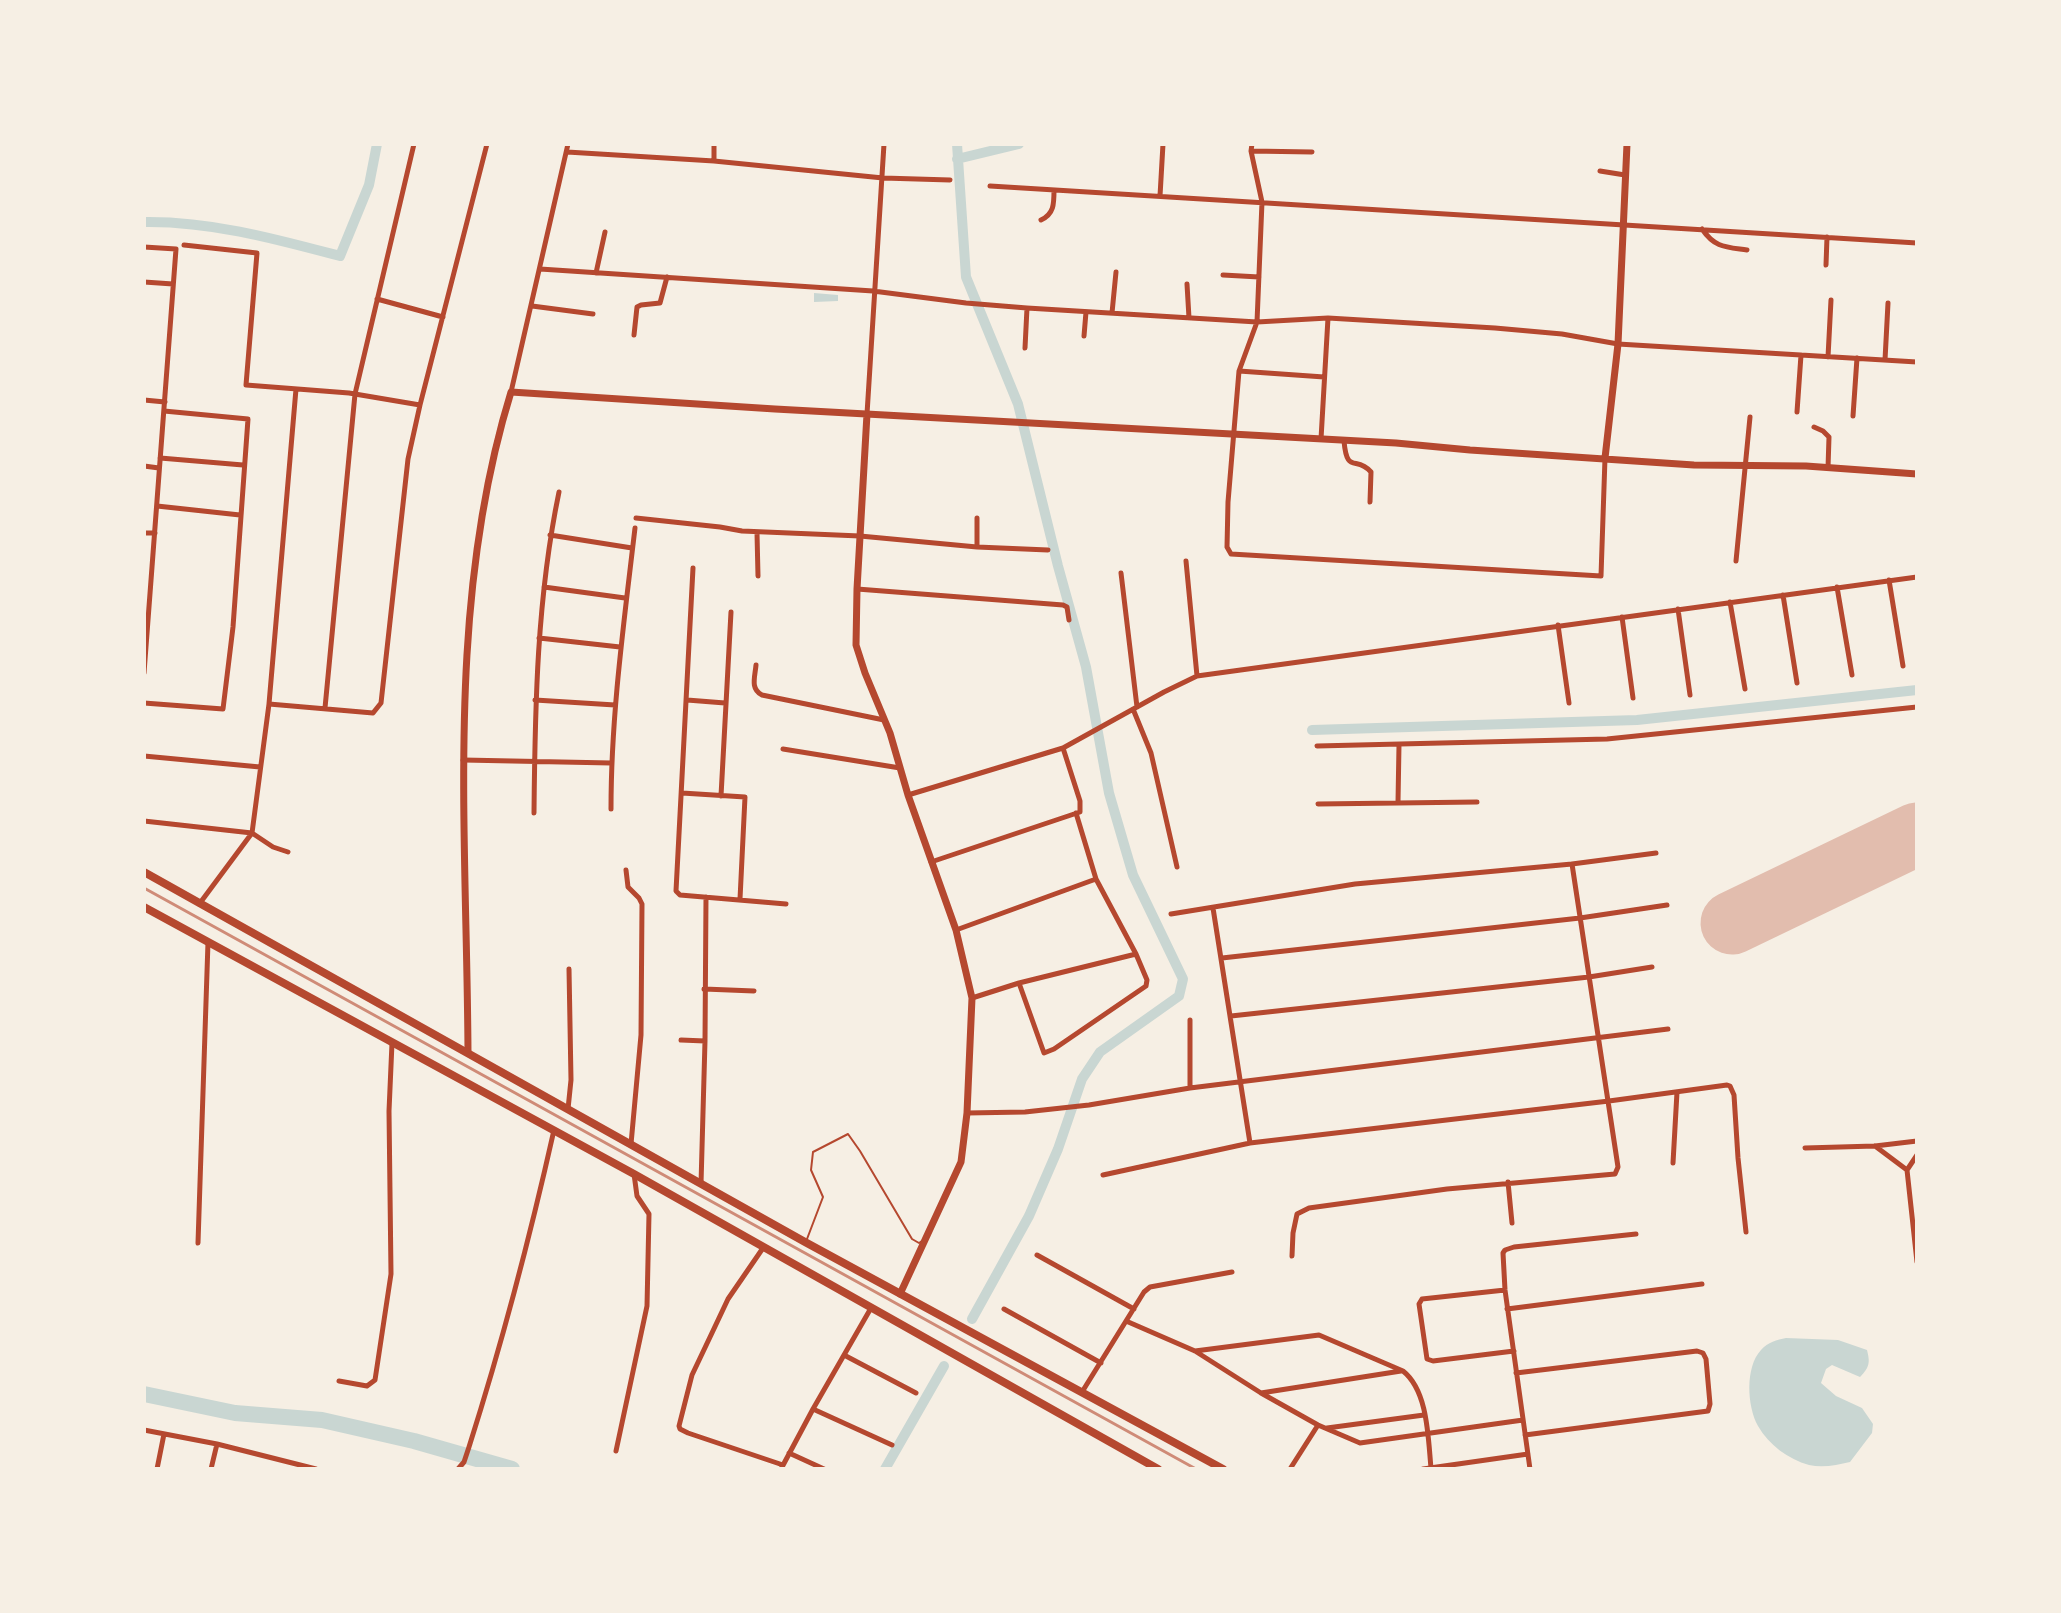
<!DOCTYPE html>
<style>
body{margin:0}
#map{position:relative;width:2061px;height:1613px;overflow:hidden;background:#f6efe4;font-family:Karla,sans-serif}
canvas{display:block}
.frame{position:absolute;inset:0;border:146px solid #f6efe4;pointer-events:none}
</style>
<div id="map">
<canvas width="2061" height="1613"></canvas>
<div class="frame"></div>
</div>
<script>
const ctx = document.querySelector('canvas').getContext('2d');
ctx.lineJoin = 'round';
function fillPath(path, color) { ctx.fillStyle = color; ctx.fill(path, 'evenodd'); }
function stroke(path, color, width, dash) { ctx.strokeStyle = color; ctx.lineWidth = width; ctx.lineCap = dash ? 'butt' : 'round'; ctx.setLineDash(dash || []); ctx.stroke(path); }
fillPath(new Path2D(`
 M 814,293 L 838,295 L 838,301 L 814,302 Z
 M 1786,1338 L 1838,1340 L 1867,1350 C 1870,1362 1870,1367 1860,1377 L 1832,1365 L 1826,1369 L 1821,1383 L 1836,1396 L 1862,1408 L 1873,1424 L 1872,1433 L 1850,1462 C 1837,1465 1823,1468 1809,1465 C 1788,1459 1769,1445 1758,1426 C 1747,1406 1745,1367 1761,1350 C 1768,1342 1777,1340 1786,1338 Z`), '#c9d6d2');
stroke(new Path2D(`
 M 957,144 L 966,277 L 1018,404 L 1058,566 L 1086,667 L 1109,793 L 1133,875 L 1183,979 L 1179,996 L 1100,1052 L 1082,1079 L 1058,1149 L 1029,1216 L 972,1319
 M 957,159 L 1019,144
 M 144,222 C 211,221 276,239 340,256 L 369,185 L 377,144
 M 1312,730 L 1637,720 L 1917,690
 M 885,1469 L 944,1366`), '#c9d6d2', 10);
stroke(new Path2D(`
 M 144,1394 L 235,1413 L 322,1420 L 414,1441 L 512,1469`), '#c9d6d2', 16);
stroke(new Path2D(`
 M 1732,923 L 1917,834`), '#e2bdae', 63);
stroke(new Path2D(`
 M 807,1239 L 823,1197 L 811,1170 L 813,1152 L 848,1134 L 860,1151 L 912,1239 L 919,1243 L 922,1241`), '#b5482f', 2);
stroke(new Path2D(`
 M 714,144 L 714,161
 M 1252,144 L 1251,151 L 1262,202 L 1257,322 L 1239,371 L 1228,502 L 1227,547 L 1231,554 L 1601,576 L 1605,458
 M 1251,151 L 1312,152
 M 567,152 L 714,161 L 883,178 L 950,180
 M 1600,171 L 1625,175
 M 990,186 L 1917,243
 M 1160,196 L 1163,144
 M 1041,220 C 1054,214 1054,204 1054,190
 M 1702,229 C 1715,248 1726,247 1747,250
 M 184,245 L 257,253 L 246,385 L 349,393 L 420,405
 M 144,247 L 176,249 L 144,673
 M 1826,265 L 1827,237
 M 540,269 L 873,291 L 966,303 L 1027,308 L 1257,322 L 1328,318 L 1495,328 L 1562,334 L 1618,344 L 1917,362
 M 596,273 L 605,232
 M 1223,275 L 1259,277
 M 144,282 L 173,284
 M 1187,284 L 1189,318
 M 377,299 L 443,317
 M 532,306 L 593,314
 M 1112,313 L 1116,272
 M 634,335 L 637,307 L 641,305 L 660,303 L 667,277
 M 1084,336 L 1086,312
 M 1025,348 L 1027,308
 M 1828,357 L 1831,300
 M 1885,360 L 1888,303
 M 1239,371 L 1324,377
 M 511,392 L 568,144
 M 144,400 L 165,402
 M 1797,412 L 1801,355
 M 867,414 L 884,144
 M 1853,416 L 1857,358
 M 1814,427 L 1823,431 L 1829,437 L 1828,468
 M 1321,439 L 1328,318
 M 1344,441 C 1347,475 1356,455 1371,472 L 1370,502
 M 160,458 L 243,465
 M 144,466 L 159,468
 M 157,506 L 240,515
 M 636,518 L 720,527 L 742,531 L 860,536 L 977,547 L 1048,550
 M 144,533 L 155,533
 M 757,533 L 758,576
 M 550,535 L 632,548
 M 977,547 L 977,518
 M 1186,561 L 1197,676
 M 1736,561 L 1750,417
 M 693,568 L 676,891 L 680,895 L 786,904
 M 1121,573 L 1137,707
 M 1889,580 L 1903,666
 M 544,587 L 625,598
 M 1837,587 L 1852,675
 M 857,589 L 1063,605 L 1067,607 L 1069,620
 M 1783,595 L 1797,683
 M 1730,602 L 1745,689
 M 1678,609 L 1690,695
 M 1622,617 L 1633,698
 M 1558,625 L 1569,703
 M 539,638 L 620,647
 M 756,665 C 755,677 750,689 762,695 L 884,720
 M 535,700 L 615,705
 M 687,700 L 725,703
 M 144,703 L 223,709 L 233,627 L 248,419 L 164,411
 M 269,704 L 373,713 L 381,703 L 408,459 L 420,405 L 487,144
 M 325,708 L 355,394 L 414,144
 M 1133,709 L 1151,753 L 1177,867
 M 1317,746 L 1607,739 L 1917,707
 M 783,749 L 900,768
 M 144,756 L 260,767
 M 463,760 L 611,763
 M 682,793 L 745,797 L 740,899
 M 908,795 L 1063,748 L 1164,692 L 1197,676 L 1917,577
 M 721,796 L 731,612
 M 1398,802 L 1399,745
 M 1318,804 L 1477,802
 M 611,809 C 611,715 624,622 635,528
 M 534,813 C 535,705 537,598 559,492
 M 144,821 L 252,833 L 273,847 L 288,852
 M 931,862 L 1080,812 L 1080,801 L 1063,748
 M 626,870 L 628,887 L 639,898 L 642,904 L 641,1035 L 631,1144
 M 200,903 L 252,833 L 269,704 L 296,389
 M 1213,908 L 1250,1143
 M 1171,914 L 1355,884 L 1572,864 L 1656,853
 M 956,930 L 1096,879
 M 1222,958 L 1580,918 L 1667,905
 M 1019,983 L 1044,1053 L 1054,1049 L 1146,986 L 1147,980 L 1136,954 L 1096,879 L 1076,813
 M 704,989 L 754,991
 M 972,998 L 1019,983 L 1136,954
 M 1231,1016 L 1589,977 L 1652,967
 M 1190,1020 L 1190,1088
 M 681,1040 L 705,1041
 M 568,1109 L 571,1080 L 569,969
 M 967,1113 L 1025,1112 L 1089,1105 L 1190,1088 L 1668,1029
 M 1875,1146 L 1907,1170 L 1917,1262
 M 1805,1148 L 1875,1146 L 1917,1141
 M 1673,1163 L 1677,1092
 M 1907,1170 L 1917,1155
 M 1103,1175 L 1250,1143 L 1609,1101 L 1727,1085 L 1730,1086 L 1734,1095 L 1738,1158 L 1746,1232
 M 1508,1182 L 1512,1223
 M 701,1184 L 705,1041 L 706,897
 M 198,1243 L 208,942
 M 763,1248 L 728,1299 L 711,1335 L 692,1375 L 679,1426 L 680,1429 L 688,1433 L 783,1465
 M 1037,1255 L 1134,1309
 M 1292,1256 L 1293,1233 L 1297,1214 L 1309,1208 L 1447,1189 L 1615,1174 L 1618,1167 L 1572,864
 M 1505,1290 L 1422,1299 L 1419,1304 L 1427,1359 L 1433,1361 L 1514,1351
 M 1004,1309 L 1101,1363
 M 1507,1309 L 1702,1284
 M 1126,1321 L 1195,1351 L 1261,1393 L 1318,1425 L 1360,1443 L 1523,1420
 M 1195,1351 L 1319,1335 L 1403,1371 C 1428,1391 1428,1437 1431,1468
 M 844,1355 L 916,1393
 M 1516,1373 L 1697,1351 L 1703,1353 L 1706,1359 L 1710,1404 L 1708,1411 L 1525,1435
 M 339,1381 L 367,1386 L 375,1380 L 391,1274 L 389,1111 L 392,1043
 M 1082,1392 L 1144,1292 L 1150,1287 L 1232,1272
 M 1261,1393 L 1401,1371
 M 813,1409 L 892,1445
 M 1327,1428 L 1424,1415
 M 144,1430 L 217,1444 L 316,1469
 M 616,1451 L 647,1306 L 649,1214 L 637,1196 L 634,1174
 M 789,1453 L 824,1469
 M 157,1469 L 164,1434
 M 211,1469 L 217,1444
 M 458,1469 L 464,1462 L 469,1447 C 502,1343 530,1237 554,1130
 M 781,1469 L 813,1409 L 871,1308
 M 1290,1469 L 1318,1425
 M 1423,1469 L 1528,1454
 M 1530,1469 L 1505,1290 L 1503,1253 L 1505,1250 L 1514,1247 L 1636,1234`), '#b5482f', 5);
stroke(new Path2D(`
 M 867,414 L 857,589 L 856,645 L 865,673 L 890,733 L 908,795 L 956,930 L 972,998 L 967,1113 L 961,1162 L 900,1294
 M 1605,458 L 1618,344 L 1627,144
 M 468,1053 C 467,831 445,606 511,392 L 775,409 L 1396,443 L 1470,450 L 1694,465 L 1806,466 L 1917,474`), '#b5482f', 7);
stroke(new Path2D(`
 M 144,872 L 805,1242 L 1223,1469
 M 144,907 L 634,1174 L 1158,1469`), '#b5482f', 8);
stroke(new Path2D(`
 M 144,888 L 1196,1469`), '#cf8b77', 3);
</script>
